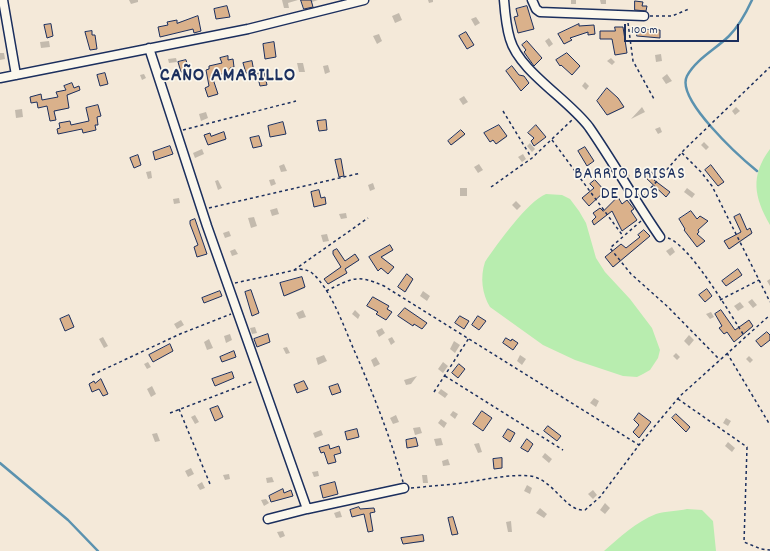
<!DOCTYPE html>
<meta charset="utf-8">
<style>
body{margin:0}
#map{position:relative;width:770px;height:551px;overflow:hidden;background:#f4e9d9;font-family:Dekko,sans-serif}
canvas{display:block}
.scale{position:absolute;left:624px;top:24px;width:115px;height:18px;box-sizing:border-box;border:2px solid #1b2f5e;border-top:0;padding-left:5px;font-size:12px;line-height:14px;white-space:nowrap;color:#1b2f5e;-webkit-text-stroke:3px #fbf7ec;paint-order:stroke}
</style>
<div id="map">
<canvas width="770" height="551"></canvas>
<div class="scale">100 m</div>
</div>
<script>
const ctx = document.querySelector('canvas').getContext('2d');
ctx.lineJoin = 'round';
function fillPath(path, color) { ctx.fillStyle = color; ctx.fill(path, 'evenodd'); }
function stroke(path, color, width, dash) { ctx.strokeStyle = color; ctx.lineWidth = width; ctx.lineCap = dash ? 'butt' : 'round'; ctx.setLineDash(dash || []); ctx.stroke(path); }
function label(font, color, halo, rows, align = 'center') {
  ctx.font = font + ' Dekko,sans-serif'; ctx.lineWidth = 3.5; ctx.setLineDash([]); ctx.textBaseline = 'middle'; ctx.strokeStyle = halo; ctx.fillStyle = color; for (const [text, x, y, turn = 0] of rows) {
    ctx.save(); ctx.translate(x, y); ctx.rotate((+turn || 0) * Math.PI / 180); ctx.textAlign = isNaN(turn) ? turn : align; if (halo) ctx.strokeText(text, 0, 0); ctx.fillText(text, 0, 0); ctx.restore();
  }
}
fillPath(new Path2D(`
 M 770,149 L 770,225 C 754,197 750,176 770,149 Z
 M 546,194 L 562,195 L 570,199 L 579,211 L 586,223 L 596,258 L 605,272 L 630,299 L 652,328 L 660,350 L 658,358 L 650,370 L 643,374 L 637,377 L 623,376 L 575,360 L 543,345 L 490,307 C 482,294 480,277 485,262 C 497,244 528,201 546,194 Z
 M 687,509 L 702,510 L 713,521 L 716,551 L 604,551 C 620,537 636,522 656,514 C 665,511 678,511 687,509 Z`), '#b8edaf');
fillPath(new Path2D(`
 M 129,0 L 138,0 L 138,2 L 131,4 Z
 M 282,0 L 298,0 L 288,3 L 289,8 L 284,8 Z
 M 302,0 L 318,0 L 312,2 L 313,7 L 305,9 Z
 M 428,0 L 433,0 L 433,2 L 429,3 Z
 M 571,0 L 576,0 L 576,4 L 571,4 Z
 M 600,0 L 606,0 L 606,4 L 601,4 Z
 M 399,13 L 402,20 L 395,23 L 392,16 Z
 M 476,17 L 480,23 L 475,26 L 471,19 Z
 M 579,25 L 580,27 L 594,26 L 595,35 L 590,35 L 589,32 L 570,38 L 571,40 L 565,44 L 560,35 Z
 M 379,34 L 382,41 L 377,44 L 373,36 Z
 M 549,38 L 553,44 L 549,47 L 545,41 Z
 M 49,41 L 50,47 L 41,48 L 40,42 Z
 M 0,53 L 4,53 L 5,59 L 0,60 Z
 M 661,54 L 662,61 L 656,62 L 655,55 Z
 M 176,58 L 177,62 L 169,63 L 168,59 Z
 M 228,58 L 228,61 L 233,60 L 234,67 L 230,68 L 231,72 L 212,76 L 218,95 L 209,97 L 210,87 L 207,71 L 223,64 Z
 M 611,58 L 615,62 L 612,65 L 607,61 Z
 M 297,63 L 303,63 L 305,72 L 299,72 Z
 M 328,65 L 330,72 L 325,74 L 323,66 Z
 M 144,74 L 146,78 L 142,80 L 140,75 Z
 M 667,74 L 672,81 L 666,84 L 662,78 Z
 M 585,82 L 589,86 L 586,90 L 582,86 Z
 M 72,84 L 74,89 L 79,88 L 80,90 L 67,96 L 69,108 L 54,112 L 56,120 L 51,121 L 48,106 L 39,107 L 41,96 L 42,101 L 59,98 Z
 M 464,96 L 468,102 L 463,105 L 459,99 Z
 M 619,100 L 623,108 L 609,115 L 598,101 Z
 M 642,107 L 645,112 L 631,119 Z
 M 736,107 L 740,111 L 735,115 L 732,111 Z
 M 22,109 L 23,117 L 16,118 L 15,110 Z
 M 206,112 L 208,118 L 201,121 L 199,114 Z
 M 499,126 L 507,137 L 497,144 L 494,140 L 491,142 L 486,134 Z
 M 660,127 L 662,132 L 658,134 L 655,129 Z
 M 461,131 L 465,135 L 452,145 L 449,141 Z
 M 210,134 L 211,137 L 224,134 L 226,140 L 209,145 Z
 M 704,142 L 709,147 L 706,150 L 701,145 Z
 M 530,143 L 535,149 L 532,152 L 527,146 Z
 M 202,149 L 204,154 L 195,158 L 193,153 Z
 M 523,154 L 526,159 L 522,162 L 518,157 Z
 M 284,164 L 287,171 L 281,172 L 279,166 Z
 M 479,164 L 483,170 L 478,173 L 474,167 Z
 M 624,166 L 630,176 L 629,177 L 623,167 Z
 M 151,171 L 152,178 L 148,179 L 146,172 Z
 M 274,179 L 276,184 L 271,186 L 269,180 Z
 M 218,180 L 222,188 L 218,190 L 215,181 Z
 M 373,183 L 375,189 L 370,191 L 368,185 Z
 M 460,188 L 467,188 L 467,196 L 460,196 Z
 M 687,188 L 695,194 L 692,198 L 684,192 Z
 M 179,198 L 180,203 L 174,204 L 173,199 Z
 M 516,201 L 521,206 L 517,210 L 512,205 Z
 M 628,202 L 633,210 L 631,212 L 637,221 L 623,230 L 613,211 L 595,224 L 593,221 L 603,212 Z
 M 277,208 L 279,214 L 272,216 L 270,210 Z
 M 346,213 L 347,218 L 341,219 L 339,214 Z
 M 254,217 L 257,226 L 251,228 L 248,218 Z
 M 700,218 L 707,222 L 697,231 L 699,233 L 697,235 L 704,242 L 698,246 L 685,230 Z
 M 750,229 L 752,234 L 730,249 L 725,242 Z
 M 229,231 L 231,236 L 225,238 L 223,233 Z
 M 644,231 L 649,237 L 614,267 L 606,257 L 626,249 L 641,237 Z
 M 327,234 L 329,241 L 323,242 L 321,235 Z
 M 390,247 L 392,251 L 381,258 L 394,268 L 389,273 L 382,268 L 380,270 L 370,257 Z
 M 672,247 L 675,252 L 670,256 L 666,251 Z
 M 235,249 L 238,254 L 232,256 L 230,251 Z
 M 355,256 L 359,260 L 345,270 L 347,273 L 329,284 L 325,279 Z
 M 407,276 L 413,280 L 406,292 L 399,287 Z
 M 302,278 L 305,288 L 286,296 L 285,295 Z
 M 770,279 L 770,286 L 767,281 Z
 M 423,291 L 430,296 L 427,301 L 420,296 Z
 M 752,299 L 757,305 L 753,308 L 748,302 Z
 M 740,302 L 744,307 L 738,311 L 734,306 Z
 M 303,310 L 306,317 L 299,319 L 296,313 Z
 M 355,310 L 360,315 L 358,319 L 352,314 Z
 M 711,312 L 714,317 L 710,319 L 706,314 Z
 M 181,320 L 184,325 L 177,329 L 174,324 Z
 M 749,322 L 753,327 L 735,341 L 728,332 L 725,334 L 720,328 L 735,332 Z
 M 255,327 L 257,333 L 252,334 L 250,328 Z
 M 382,328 L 385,333 L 379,337 L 376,331 Z
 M 230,334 L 232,340 L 226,343 L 224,336 Z
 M 689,335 L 694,340 L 689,346 L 684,341 Z
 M 103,337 L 108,346 L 104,348 L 99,339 Z
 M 392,337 L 395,342 L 391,345 L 388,339 Z
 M 209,339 L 213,348 L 207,350 L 204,342 Z
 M 454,341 L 460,345 L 455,353 L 450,349 Z
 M 287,347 L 290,353 L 286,354 L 283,348 Z
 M 676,353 L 680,357 L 677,360 L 673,356 Z
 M 324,355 L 327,361 L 318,365 L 316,358 Z
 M 520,355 L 526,359 L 522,365 L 517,361 Z
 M 749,356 L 753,360 L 750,363 L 746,359 Z
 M 376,357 L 380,364 L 374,367 L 371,360 Z
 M 148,362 L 151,367 L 147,369 L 144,364 Z
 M 443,362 L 448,366 L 443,373 L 438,369 Z
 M 417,376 L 411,384 L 406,385 L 404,380 Z
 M 152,386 L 156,394 L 151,397 L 147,389 Z
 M 441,389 L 448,394 L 445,398 L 438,393 Z
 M 594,398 L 599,401 L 596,407 L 590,403 Z
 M 453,411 L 458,414 L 455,419 L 450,415 Z
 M 195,415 L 199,422 L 195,424 L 191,417 Z
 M 396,415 L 399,422 L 393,424 L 390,418 Z
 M 726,418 L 731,421 L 728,426 L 723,423 Z
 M 441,419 L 447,423 L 444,428 L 438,423 Z
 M 420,427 L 422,433 L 415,435 L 413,428 Z
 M 321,430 L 323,435 L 315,438 L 313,433 Z
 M 157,433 L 160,441 L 155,442 L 152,434 Z
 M 441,438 L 443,445 L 436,446 L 434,439 Z
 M 728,442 L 735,448 L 732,452 L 725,446 Z
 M 479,443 L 482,452 L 478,453 L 474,444 Z
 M 545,453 L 552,459 L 549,463 L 542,457 Z
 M 448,459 L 450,465 L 443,466 L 442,461 Z
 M 191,468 L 194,474 L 188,477 L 185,471 Z
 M 318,471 L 319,476 L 314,477 L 312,472 Z
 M 229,474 L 230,479 L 225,480 L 223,475 Z
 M 422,475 L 427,475 L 428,483 L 423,483 Z
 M 272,477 L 274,482 L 267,483 L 266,478 Z
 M 202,482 L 205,488 L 200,490 L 197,485 Z
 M 527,485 L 532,488 L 530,494 L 524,491 Z
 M 593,490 L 597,495 L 593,499 L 588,494 Z
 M 291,492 L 293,496 L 272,502 L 270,497 Z
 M 266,499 L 269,503 L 264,506 L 261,500 Z
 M 605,503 L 610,508 L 605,514 L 600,510 Z
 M 540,508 L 547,514 L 544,518 L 536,513 Z
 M 340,511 L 342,517 L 336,518 L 334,513 Z
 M 511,521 L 512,532 L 508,532 L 506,522 Z
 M 283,531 L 285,536 L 280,538 L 277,532 Z
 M 423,537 L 424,542 L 404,544 Z`), '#0003');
stroke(new Path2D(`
 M 752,0 C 746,13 739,26 729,36 C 716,49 696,59 687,76 C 675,99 741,158 757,171
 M 0,463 L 68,520 L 98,551`), '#5b92af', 2.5);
const building = new Path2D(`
 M 301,0 L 311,0 L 313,7 L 304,9 Z
 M 635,1 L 643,2 L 642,6 L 647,6 L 646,11 L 635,10 Z
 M 227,6 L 230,17 L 216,19 L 214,9 Z
 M 527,6 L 534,29 L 518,33 L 514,17 L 518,16 L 516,9 Z
 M 198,16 L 201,31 L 194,33 L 193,29 L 160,37 L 158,27 L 168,25 L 167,22 L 177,20 L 177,23 Z
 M 51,24 L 53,36 L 47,38 L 44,25 Z
 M 579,24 L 579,26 L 594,25 L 595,34 L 588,35 L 588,32 L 570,38 L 572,40 L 564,44 L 558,34 Z
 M 615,27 L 623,27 L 627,53 L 615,55 L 612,39 L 600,39 L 600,31 L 615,31 Z
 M 638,29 L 660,30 L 660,38 L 637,36 Z
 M 92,31 L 92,35 L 95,35 L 97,49 L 90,50 L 85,32 Z
 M 466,32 L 474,45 L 467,49 L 459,36 Z
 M 527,41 L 542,58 L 534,66 L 524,52 L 526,50 L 522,45 Z
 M 274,42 L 276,57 L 265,59 L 263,44 Z
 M 567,53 L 580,66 L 572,75 L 561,65 L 560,66 L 556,60 Z
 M 228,56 L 228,60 L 233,59 L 234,67 L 230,68 L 231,72 L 212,76 L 218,94 L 208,97 L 205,88 L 209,86 L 206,70 L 209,69 L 209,66 L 222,63 L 220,58 Z
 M 186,60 L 189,70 L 181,72 L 178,62 Z
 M 252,61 L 254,72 L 246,73 L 243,63 Z
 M 512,66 L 519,75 L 524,76 L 529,83 L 521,91 L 506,71 Z
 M 264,72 L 267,85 L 260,86 L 257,74 Z
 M 105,73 L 108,84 L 100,86 L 97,75 Z
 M 72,83 L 74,88 L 79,86 L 80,90 L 67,95 L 69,108 L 54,111 L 56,120 L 50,121 L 47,106 L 38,108 L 37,102 L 31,103 L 30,97 L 41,94 L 42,100 L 58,97 L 56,92 L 66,90 L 64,86 Z
 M 607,88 L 618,98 L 624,107 L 607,115 L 597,101 Z
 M 98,105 L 101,116 L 97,117 L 98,125 L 95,125 L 96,130 L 83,133 L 82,129 L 58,134 L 57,129 L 60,128 L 59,123 L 70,121 L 71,125 L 89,121 L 86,108 Z
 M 326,120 L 327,130 L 319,131 L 317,121 Z
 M 283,122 L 286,134 L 270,137 L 268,126 Z
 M 499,125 L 507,136 L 496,144 L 493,140 L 490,142 L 484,133 Z
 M 536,125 L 546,137 L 534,146 L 531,141 L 534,138 L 528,133 Z
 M 461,130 L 465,134 L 451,145 L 448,141 Z
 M 224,132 L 226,139 L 208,145 L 204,135 L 210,133 L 211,136 Z
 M 259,136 L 262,146 L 253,148 L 250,138 Z
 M 170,146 L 173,154 L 155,160 L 153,152 Z
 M 585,147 L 594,161 L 587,166 L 578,151 Z
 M 138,155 L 141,165 L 134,168 L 130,158 Z
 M 341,159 L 344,176 L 339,177 L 335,160 Z
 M 711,165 L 724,182 L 718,186 L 705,170 Z
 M 650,171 L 657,177 L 654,180 L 670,192 L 666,197 L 645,177 Z
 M 595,180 L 605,191 L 589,206 L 582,198 L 594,188 L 590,184 Z
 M 319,190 L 321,198 L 325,197 L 326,204 L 314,207 L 311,192 Z
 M 618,197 L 622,204 L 627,200 L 634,209 L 631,211 L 637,220 L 622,231 L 612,211 L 594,225 L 592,221 L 596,217 L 593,213 L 600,208 L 603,211 Z
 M 691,211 L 697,219 L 700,216 L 708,221 L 698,230 L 699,232 L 697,234 L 705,241 L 697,247 L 684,230 L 685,229 L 679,219 Z
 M 740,214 L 747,230 L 750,228 L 752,233 L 729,249 L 724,241 L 741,232 L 734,217 Z
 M 195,219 L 207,254 L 197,257 L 194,247 L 198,245 L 190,224 L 190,221 Z
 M 644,230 L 650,236 L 613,267 L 605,257 L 621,244 L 626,248 L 640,237 L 638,235 Z
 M 390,245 L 393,250 L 381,257 L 394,267 L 388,274 L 381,268 L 378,271 L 369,257 Z
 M 337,249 L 345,261 L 355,254 L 359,260 L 345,269 L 347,273 L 328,284 L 324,279 L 341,267 L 333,254 L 333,251 Z
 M 738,269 L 742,275 L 726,286 L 722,281 Z
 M 407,274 L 413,279 L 405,292 L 398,287 Z
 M 302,277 L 305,287 L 284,296 L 280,283 Z
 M 707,289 L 712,296 L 705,302 L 699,295 Z
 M 251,290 L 259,313 L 252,316 L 245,292 Z
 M 220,291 L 222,296 L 204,303 L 202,298 Z
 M 373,297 L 389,306 L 387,309 L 392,312 L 386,320 L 376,314 L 378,312 L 367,306 Z
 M 405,308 L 427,323 L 422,329 L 414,324 L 413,326 L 398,316 Z
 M 721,310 L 735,330 L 749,320 L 753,326 L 734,342 L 727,332 L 724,334 L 719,328 L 722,326 L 715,314 Z
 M 69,315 L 74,327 L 65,331 L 60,319 Z
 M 460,316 L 469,321 L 464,329 L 455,323 Z
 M 478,316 L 486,321 L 479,330 L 472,325 Z
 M 767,332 L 770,335 L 770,340 L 761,347 L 756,341 Z
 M 268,334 L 270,342 L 257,347 L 254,339 Z
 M 506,338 L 511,341 L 512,339 L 518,343 L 513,350 L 503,343 Z
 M 170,344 L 173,351 L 153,362 L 149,355 Z
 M 234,351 L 236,357 L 222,362 L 220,357 Z
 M 459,364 L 465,369 L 458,378 L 452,373 Z
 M 232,372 L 234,378 L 215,386 L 212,379 Z
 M 101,379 L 108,394 L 103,396 L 99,389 L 92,392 L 89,384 L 94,381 L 95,383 Z
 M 304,381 L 308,389 L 297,393 L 294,385 Z
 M 338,384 L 341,392 L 332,395 L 329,387 Z
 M 218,406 L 223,417 L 215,421 L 210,409 Z
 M 482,411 L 492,418 L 483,431 L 473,424 Z
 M 639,413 L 651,422 L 639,438 L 633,432 L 639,425 L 634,420 Z
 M 676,414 L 690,427 L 686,432 L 672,418 Z
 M 548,426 L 561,436 L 557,441 L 544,431 Z
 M 357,429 L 359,437 L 347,440 L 345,432 Z
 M 508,429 L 515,433 L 510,442 L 503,437 Z
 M 416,438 L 418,446 L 407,448 L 406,440 Z
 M 527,439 L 533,444 L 528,452 L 521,448 Z
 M 329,445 L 330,449 L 339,446 L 341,453 L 334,455 L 336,462 L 328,464 L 324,452 L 321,453 L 319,448 Z
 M 502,458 L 502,468 L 494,469 L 493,459 Z
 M 335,482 L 338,494 L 323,498 L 320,486 Z
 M 283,489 L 284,493 L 291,490 L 293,496 L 271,502 L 269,496 Z
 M 359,507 L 360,509 L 374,508 L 375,512 L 370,513 L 373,531 L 368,532 L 364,514 L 352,517 L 350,510 Z
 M 453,517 L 458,534 L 452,535 L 448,518 Z
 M 423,535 L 424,541 L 403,544 L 401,538 Z`);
fillPath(building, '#dab18b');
stroke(building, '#1b2f5e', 1);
const minor = new Path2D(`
 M 3,0 L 16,75
 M 504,0 C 505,13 506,26 510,39 C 519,71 568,99 589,127 C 614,163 635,201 660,237
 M 532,0 L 536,9 L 540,12 L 644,16
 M 149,48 L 207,226 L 307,509
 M 0,78 L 248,29 L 364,0
 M 268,519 L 307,509 L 404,488`);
stroke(minor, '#1b2f5e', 11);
stroke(new Path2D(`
 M 650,16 L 672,16 L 689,9
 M 628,23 L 633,61 L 654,99
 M 503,111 L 531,157
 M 183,130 L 296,101
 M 552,140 L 623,236
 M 682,153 L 701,172 L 712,186 L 770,302
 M 491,187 L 532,158 L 572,120
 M 643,197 L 684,150 L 770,67
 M 209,208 L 361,173
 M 641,221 L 610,248 L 631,274 L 668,307 L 720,360
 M 668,238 C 691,246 730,314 745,337
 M 294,270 L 368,218
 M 235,283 L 300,269 C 305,270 308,270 312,273 C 331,289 344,327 354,350 C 373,393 390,436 403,482
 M 326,291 C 353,278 356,274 384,286 L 639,445
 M 720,300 L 759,280
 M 727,353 L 770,425
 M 92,375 L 180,334 L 231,314
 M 445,376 L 563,450
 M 434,392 L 469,338
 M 678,399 L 747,447 L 744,542 L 761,549 L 770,550
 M 179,409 L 210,484
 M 170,413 L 254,381
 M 411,488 C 431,486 450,485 469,482 C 489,479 510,474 530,476 C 554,479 565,512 585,510 L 600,497 L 639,445 L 680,396 L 770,315`), '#1b2f5e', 1.5, [3, 3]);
stroke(minor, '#fbf7ec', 8);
ctx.letterSpacing = '1px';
label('17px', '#1b2f5e', '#fbf7ec', [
 ["BARRIO BRISAS",630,176],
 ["DE DIOS",630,196]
]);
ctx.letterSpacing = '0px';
ctx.letterSpacing = '1px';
label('bold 20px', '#1b2f5e', '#fbf7ec', [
 ["CAÑO AMARILLO",228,77]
]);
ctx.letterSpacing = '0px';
</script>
